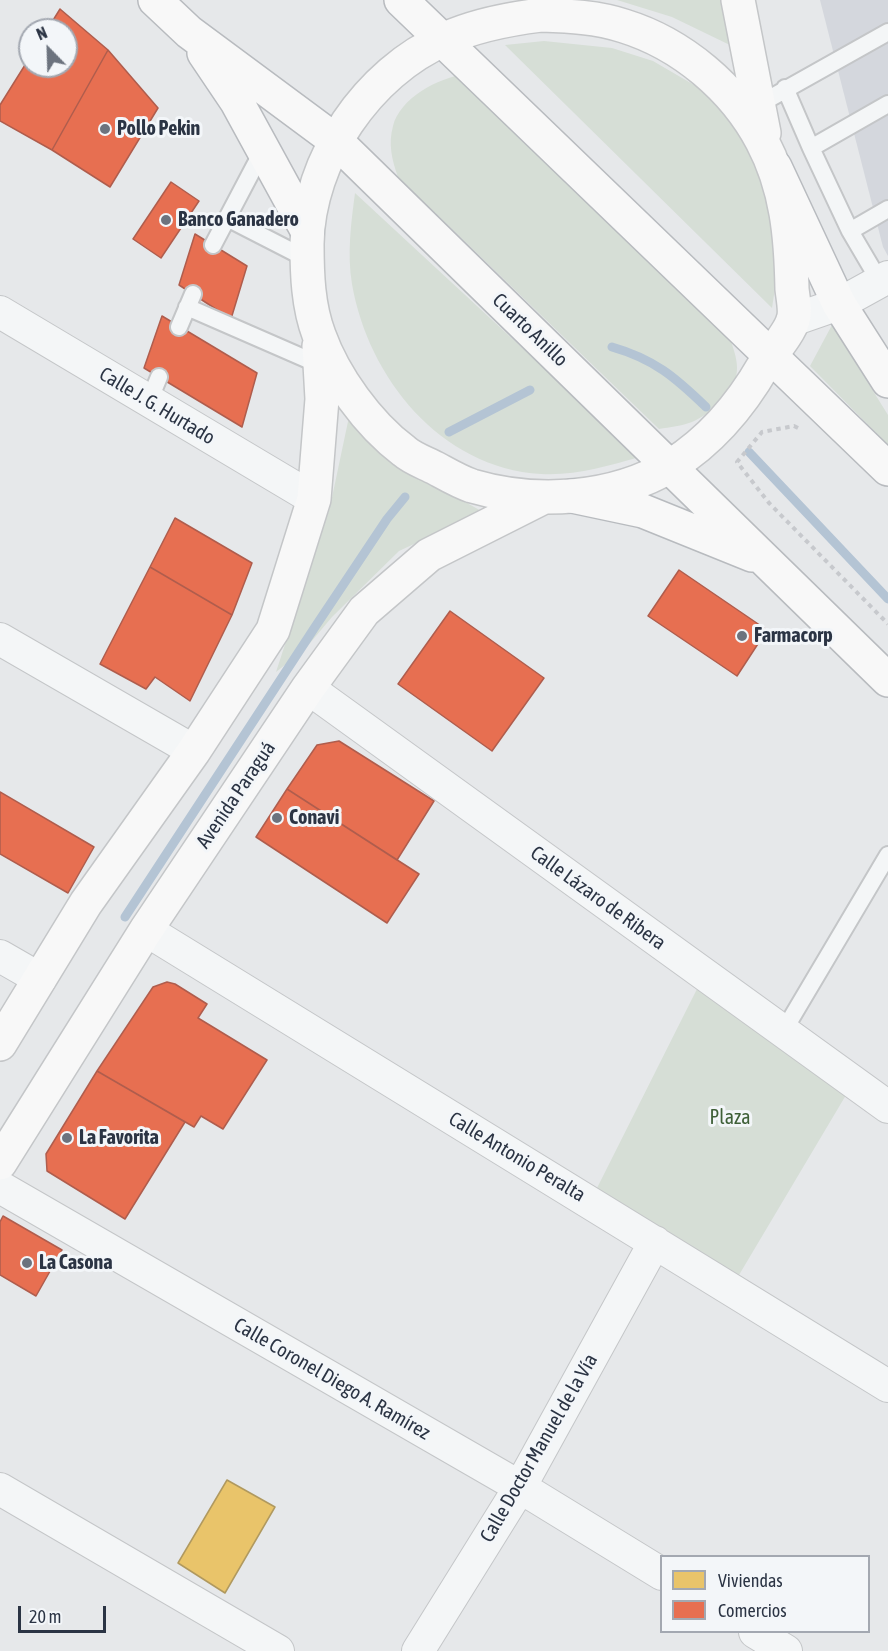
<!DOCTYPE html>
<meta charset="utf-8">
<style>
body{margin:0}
#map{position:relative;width:888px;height:1651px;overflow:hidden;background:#e6e8ea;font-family:"Asap Condensed",sans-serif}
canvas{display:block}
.legend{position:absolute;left:660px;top:1555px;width:210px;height:78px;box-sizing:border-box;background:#f3f6f9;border:2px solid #a3a8b1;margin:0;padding:8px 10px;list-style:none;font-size:18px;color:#2b3444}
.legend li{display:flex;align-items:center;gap:12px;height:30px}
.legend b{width:30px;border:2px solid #a3a8b1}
.north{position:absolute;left:18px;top:18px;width:60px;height:60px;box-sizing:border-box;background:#f3f6f9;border:2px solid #a3a8b1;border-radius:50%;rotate:337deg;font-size:16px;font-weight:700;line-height:24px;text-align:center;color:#2b3444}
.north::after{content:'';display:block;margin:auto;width:21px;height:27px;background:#6c737e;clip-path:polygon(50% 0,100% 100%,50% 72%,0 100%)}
.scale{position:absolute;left:18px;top:1606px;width:88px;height:27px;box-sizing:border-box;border:3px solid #2b3444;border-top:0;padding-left:8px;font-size:18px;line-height:21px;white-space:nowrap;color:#2b3444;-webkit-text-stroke:4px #f3f6f9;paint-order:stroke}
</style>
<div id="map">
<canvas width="888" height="1651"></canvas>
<ul class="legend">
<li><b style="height:16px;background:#e9c46a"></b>Viviendas</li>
<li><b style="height:16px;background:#e76f51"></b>Comercios</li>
</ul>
<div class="north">N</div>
<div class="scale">20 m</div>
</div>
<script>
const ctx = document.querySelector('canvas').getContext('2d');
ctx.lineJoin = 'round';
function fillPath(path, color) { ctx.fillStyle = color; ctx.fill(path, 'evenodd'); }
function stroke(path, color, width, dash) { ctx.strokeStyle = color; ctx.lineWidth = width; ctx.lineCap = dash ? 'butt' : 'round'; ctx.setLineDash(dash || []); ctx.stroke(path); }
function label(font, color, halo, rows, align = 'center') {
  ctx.font = font + ' "Asap Condensed",sans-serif'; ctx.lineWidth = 6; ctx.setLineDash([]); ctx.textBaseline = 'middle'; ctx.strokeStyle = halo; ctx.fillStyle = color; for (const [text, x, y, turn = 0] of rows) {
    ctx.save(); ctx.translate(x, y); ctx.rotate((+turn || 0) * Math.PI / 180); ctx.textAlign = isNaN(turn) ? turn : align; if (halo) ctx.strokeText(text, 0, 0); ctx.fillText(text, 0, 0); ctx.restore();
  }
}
fillPath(new Path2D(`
 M 820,0 L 888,0 L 888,256 L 883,247 Z`), '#d4d7dd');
fillPath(new Path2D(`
 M 617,0 L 723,0 L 734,47 L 672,17 Z
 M 544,41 L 612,48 L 653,61 L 701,89 L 726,113 L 744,136 L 770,189 L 779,262 L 772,308 L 505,45 Z
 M 465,74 L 729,335 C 732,345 737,357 737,367 C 738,391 712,413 692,422 C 682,426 670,427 659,429 L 398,177 C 392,160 388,144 393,126 C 400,98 438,78 465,74 Z
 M 355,193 L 640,457 C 607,466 575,476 541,474 C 440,468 368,377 352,284 C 347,254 351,223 355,193 Z
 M 832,325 L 888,415 L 888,445 L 810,366 Z
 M 350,412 L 407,469 L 483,512 L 399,551 L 332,617 L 305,649 L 276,672 L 330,507 Z
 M 700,983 L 849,1090 L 739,1275 L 595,1192 Z`), '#d6ded6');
const homes = new Path2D(`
 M 227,1480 L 275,1507 L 225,1593 L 178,1563 Z`);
fillPath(homes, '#e9c46a');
stroke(homes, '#b0995f', 1.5);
const shops = new Path2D(`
 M 60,9 L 108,50 L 52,150 L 0,121 L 0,105 L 30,57 L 30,66 L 66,66 L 66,30 L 47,30 Z
 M 108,50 L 158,108 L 110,187 L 52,150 Z
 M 171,182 L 199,201 L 161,258 L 133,239 Z
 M 195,234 L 247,266 L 231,319 L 179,285 Z
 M 162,316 L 257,373 L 242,427 L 144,368 Z
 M 175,518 L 252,563 L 232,615 L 150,567 Z
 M 150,567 L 232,615 L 190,701 L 155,677 L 146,689 L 100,664 Z
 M 679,570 L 767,630 L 737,676 L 648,616 Z
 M 450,611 L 544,678 L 492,751 L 398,684 Z
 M 339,741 L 434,801 L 397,860 L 287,789 L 317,745 Z
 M 287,789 L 419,874 L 387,923 L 256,837 Z
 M 0,792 L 94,847 L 68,893 L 0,854 Z
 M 167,982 L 175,984 L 207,1004 L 198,1018 L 267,1060 L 223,1129 L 201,1116 L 194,1127 L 97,1071 L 153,987 Z
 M 97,1071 L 185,1122 L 125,1219 L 47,1171 L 46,1154 Z
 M 3,1216 L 62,1250 L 36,1296 L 0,1275 L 0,1222 Z`);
fillPath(shops, '#e76f51');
stroke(shops, '#af5d4d', 1.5);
stroke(new Path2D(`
 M 612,347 C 654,359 675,377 706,407
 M 449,432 L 530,390
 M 749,452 L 888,599
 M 125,917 L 315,627 L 387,519 L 405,497`), '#b4c4d4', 9);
const service = new Path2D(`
 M 785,88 L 811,148
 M 888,104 L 811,148 L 850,231 L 888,209
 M 758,105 L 888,32
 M 227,218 L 307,259
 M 850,231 L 880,282
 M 213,245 L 263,150
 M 187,307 L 320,365
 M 179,327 L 193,294
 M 149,401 L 159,377
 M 783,1032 L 888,855`);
const minor = new Path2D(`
 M 0,312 L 314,499
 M 793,320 L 839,304 L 888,277
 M 0,639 L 194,751
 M 308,688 L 888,1107
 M 146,930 L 888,1386
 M 0,956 L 40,979
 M 0,1187 L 520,1487 L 662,1574
 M 0,1489 L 278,1651
 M 755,1632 L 786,1651
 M 418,1651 L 520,1487 L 655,1242`);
const secondary = new Path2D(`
 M 738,0 L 764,133
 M 541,15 C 569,16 597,17 624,26 C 682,44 734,88 762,141 C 787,188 791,237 792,289 C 793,298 796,312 793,320 C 790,332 772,353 764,365 C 741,405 712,440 672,465 C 613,500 537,505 472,486 C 460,482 448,475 437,469 C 426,463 413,459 404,451 C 368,424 334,377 319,335 C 308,306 307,274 307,244 C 308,160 368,72 445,39 C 476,25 508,19 541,15 Z
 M 0,1044 L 86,903 L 194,751 L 273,630 L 314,499 L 322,399 L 319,346
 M 0,1163 L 146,930 L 308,688 L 364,611 L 429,555 L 542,498`);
const trunk = new Path2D(`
 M 155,0 L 189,32 L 336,141 L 888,680
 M 401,0 L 888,469
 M 204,53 L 237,102 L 307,230
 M 775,167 L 839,304 L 888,381
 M 572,496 L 643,511 L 752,555`);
stroke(service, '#c4c6c8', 20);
stroke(minor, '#c4c6c8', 34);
stroke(secondary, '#c4c6c8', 36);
stroke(trunk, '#b8bbbf', 36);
stroke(new Path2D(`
 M 798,428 L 794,426 L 762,432 L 737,462 L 769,503 L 888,624`), '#c7c9cd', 4, [4.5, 4.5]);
stroke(service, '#f4f6f7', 16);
stroke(minor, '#f4f6f7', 32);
stroke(secondary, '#f8f8f8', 33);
stroke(trunk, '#f8f8f8', 33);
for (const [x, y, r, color] of [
 [105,129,6,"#6c737e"],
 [166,220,6,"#6c737e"],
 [742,636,6,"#6c737e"],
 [277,818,6,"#6c737e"],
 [67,1138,6,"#6c737e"],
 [27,1263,6,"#6c737e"]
]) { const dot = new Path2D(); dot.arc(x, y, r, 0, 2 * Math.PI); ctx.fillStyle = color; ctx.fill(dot); stroke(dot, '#f3f6f9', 2); }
label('bold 20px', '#2b3444', '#f3f6f9', [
 ["Pollo Pekin",117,129],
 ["Banco Ganadero",178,220],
 ["Farmacorp",754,636],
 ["Conavi",289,818],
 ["La Favorita",79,1138],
 ["La Casona",39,1263]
], 'left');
label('20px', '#2b3444', '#f3f6f9', [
 ["Cuarto Anillo",530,330,44],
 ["Calle J. G. Hurtado",157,406,31],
 ["Avenida Paraguá",236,795,-56],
 ["Calle Lázaro de Ribera",598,898,36],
 ["Calle Antonio Peralta",517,1157,31],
 ["Calle Coronel Diego A. Ramírez",332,1379,30],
 ["Calle Doctor Manuel de la Vía",539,1448,-60]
]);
label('20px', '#3f6038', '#f3f6f9', [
 ["Plaza",730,1118]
]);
</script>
